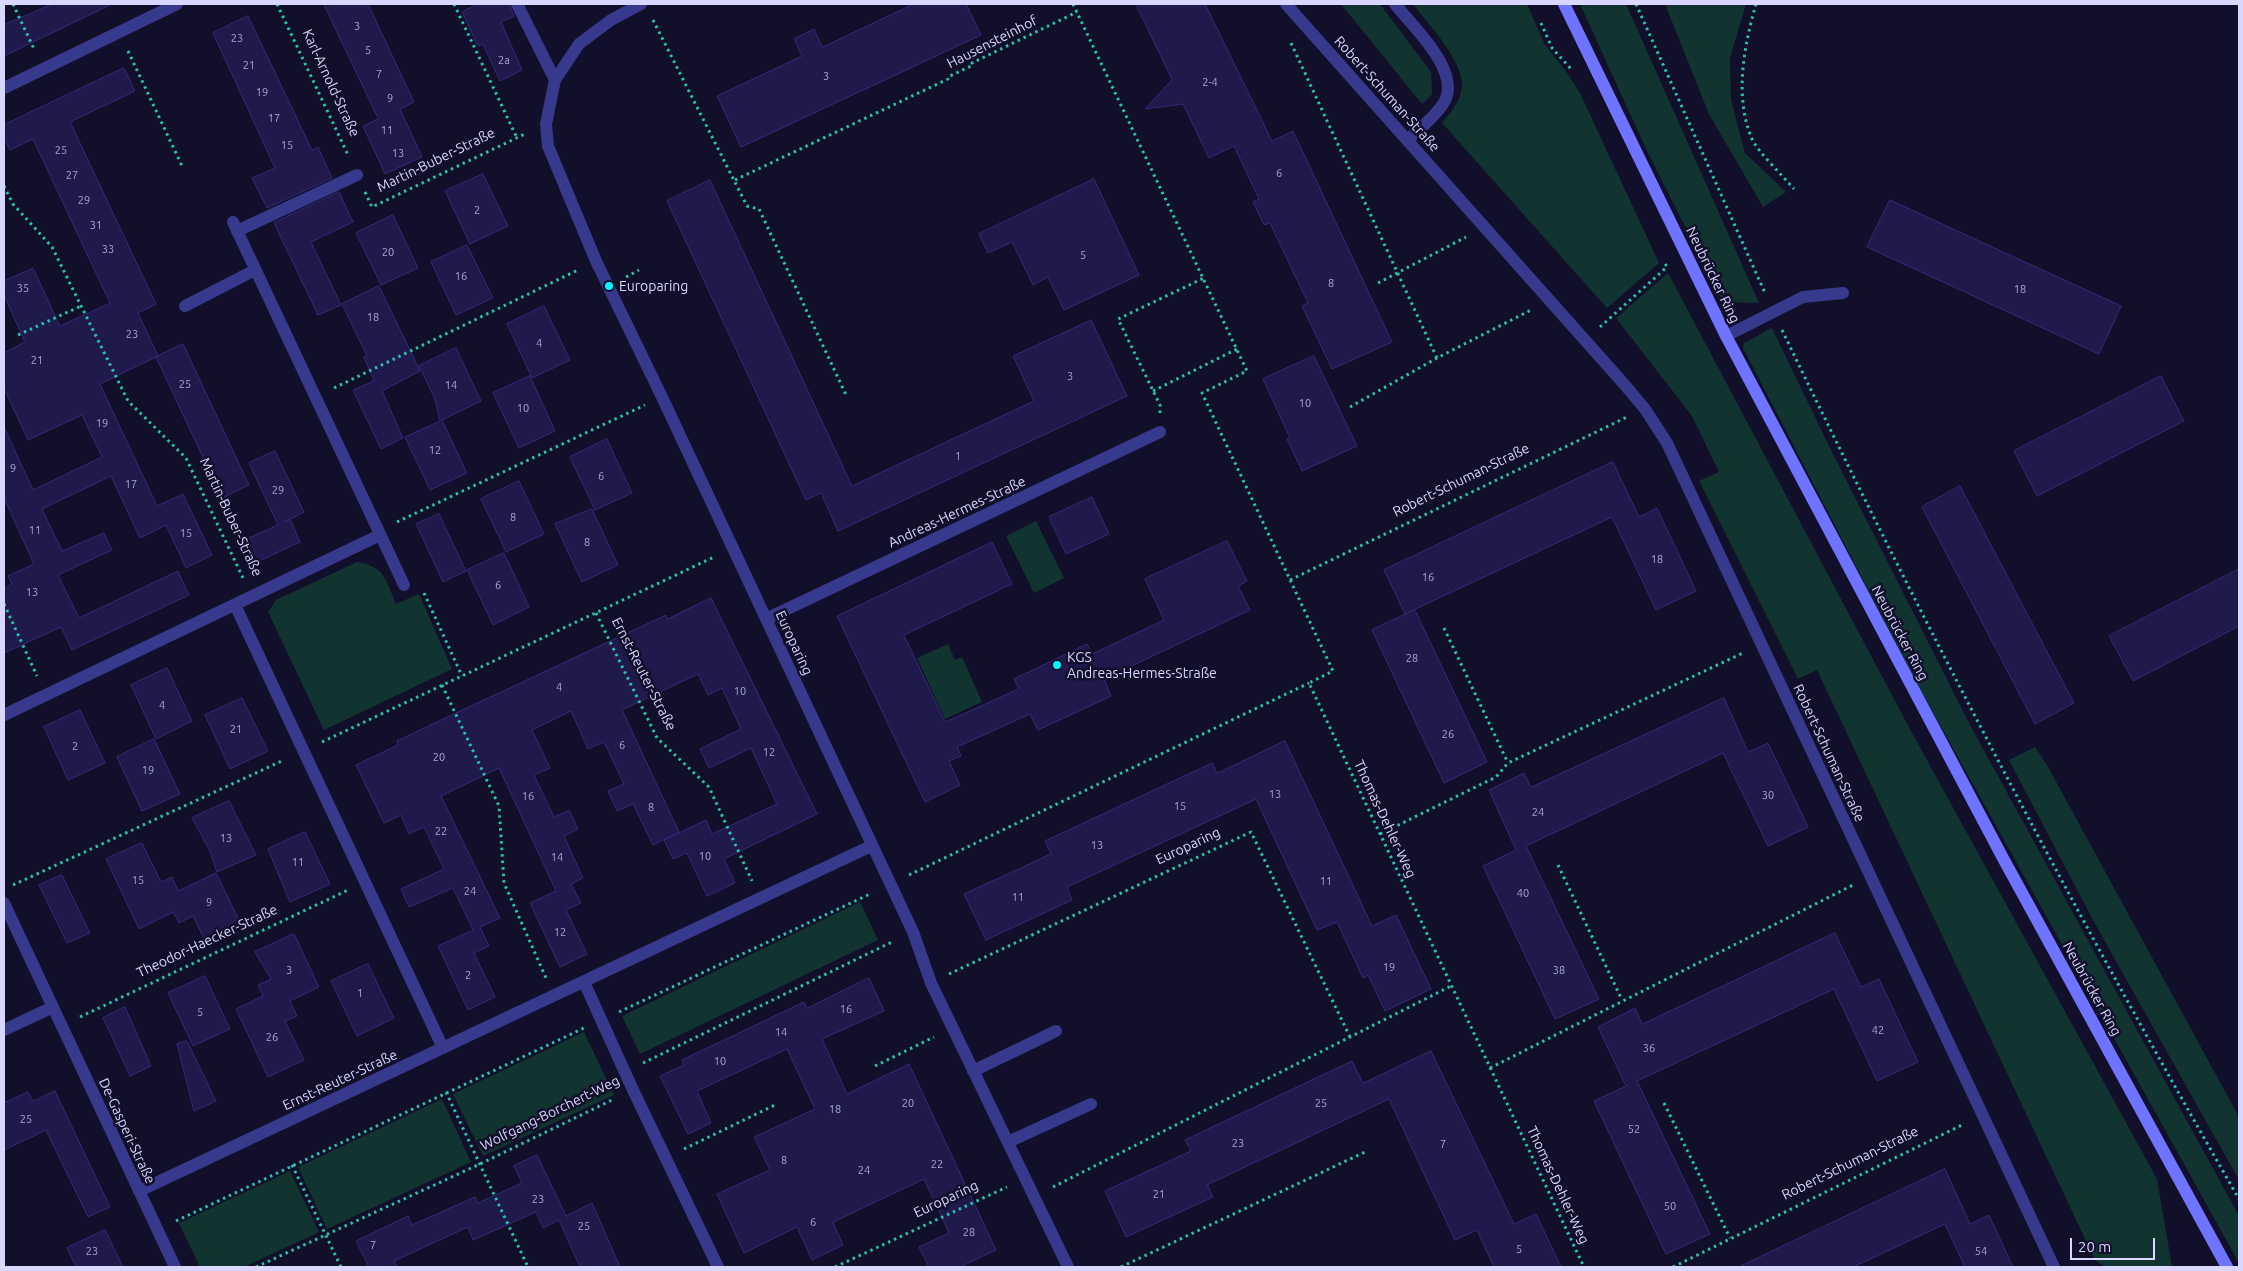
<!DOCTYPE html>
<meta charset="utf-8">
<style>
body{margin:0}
#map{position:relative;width:2243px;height:1271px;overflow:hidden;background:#120f2a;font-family:Ubuntu,sans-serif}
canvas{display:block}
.frame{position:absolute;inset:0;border:5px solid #d9d7ff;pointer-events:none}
.scale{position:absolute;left:2070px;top:1238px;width:85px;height:22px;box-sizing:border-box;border:2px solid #d9d7ff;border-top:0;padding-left:6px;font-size:15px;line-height:18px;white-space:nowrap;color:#d9d7ff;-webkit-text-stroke:4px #120f2a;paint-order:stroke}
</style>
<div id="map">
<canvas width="2243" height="1271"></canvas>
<div class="frame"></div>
<div class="scale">20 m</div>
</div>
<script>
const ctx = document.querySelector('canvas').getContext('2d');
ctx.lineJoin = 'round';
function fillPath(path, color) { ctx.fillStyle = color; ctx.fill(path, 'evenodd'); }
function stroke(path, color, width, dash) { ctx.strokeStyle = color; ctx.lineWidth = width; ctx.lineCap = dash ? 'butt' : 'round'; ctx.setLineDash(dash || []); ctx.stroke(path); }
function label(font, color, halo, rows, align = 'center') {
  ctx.font = font + ' Ubuntu,sans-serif'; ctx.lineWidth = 5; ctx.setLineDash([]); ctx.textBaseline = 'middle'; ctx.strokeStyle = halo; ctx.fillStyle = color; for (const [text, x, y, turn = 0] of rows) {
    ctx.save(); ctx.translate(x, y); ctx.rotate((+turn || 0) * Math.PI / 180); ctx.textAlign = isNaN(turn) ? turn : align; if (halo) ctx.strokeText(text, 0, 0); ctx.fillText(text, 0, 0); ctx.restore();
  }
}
fillPath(new Path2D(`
 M 1341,4 L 1380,4 L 1431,72 L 1432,94 L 1422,104 Z
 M 1413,4 L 1527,4 L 1545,45 L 1565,70 L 1580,93 L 1659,263 L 1607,308 L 1442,123 C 1451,112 1461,101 1462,86 C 1463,60 1428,24 1413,4 Z
 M 1580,4 L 1626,4 L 1759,303 L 1723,302 L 1646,149 Z
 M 1665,4 L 1746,4 L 1730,58 L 1731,100 L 1745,153 L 1786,192 L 1763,207 L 1709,114 Z
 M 1668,273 L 1911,731 L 2157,1179 L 2172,1267 L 2105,1267 L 2095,1260 L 1817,670 L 1798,679 L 1699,481 L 1719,472 L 1692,416 L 1616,318 Z
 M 1772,328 L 1828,444 L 1970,725 L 2239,1216 L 2239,1263 L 1914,678 L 1743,348 L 1744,343 Z
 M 1036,521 L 1064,578 L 1034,593 L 1006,536 Z
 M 357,562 C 385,566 386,581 396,604 L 419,594 L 452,669 L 324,730 L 268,612 L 276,600 Z
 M 948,644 L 955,660 L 962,657 L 982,702 L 945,719 L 917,658 Z
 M 2035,747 L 2047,765 L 2239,1117 L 2239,1180 L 2094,922 L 2009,760 Z
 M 860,902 L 878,940 L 640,1054 L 622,1016 Z
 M 584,1032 L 614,1095 L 483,1156 L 453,1094 Z
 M 442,1099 L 471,1162 L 327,1229 L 298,1167 Z
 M 290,1171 L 319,1232 L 244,1267 L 200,1267 L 179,1223 Z`), '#113431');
const building = new Path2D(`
 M 53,4 L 112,4 L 4,56 L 4,25 Z
 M 324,4 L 368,4 L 414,102 L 400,109 L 422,157 L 385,174 L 363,126 L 378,119 Z
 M 479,4 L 509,4 L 514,16 L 501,22 L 522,70 L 500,81 L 483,44 L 478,46 L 462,12 Z
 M 914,4 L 966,4 L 981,35 L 741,147 L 717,96 L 802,56 L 794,39 L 814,29 L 822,47 Z
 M 1136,4 L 1205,4 L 1272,141 L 1293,131 L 1392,342 L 1332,369 L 1302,306 L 1308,303 L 1270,223 L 1264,225 L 1253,202 L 1259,199 L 1234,146 L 1209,158 L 1183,104 L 1145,109 L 1172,80 Z
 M 248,16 L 312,150 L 318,147 L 332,178 L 267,208 L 252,178 L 275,168 L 213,33 Z
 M 124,68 L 135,91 L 70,122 L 156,304 L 138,313 L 158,356 L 100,384 L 157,506 L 183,494 L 212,555 L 186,568 L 166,525 L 140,538 L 111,476 L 42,509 L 62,551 L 104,533 L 112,550 L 58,575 L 79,618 L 178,571 L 189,595 L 72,650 L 61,627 L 4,653 L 4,589 L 12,584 L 8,576 L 34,564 L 4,498 L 4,427 L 33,490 L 102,457 L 82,415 L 28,440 L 4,388 L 4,353 L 25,342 L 4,295 L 4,281 L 33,268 L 60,326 L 110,303 L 33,139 L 10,150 L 4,137 L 4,125 Z
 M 483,174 L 508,226 L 470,244 L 445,191 Z
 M 1094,179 L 1139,275 L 1064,310 L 1048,277 L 1033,285 L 1012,242 L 988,253 L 979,234 Z
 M 710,180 L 852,486 L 1034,401 L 1013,356 L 1091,320 L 1127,396 L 838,531 L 821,493 L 806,500 L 667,201 Z
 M 339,192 L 353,222 L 311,242 L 341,305 L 318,315 L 274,223 Z
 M 1890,200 L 2121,306 L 2099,354 L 1867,247 Z
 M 393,215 L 418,268 L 381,285 L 356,233 Z
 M 467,245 L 493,298 L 456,315 L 431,262 Z
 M 379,286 L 420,371 L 382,391 L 403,438 L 381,449 L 353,390 L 374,381 L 364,357 L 367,356 L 342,304 Z
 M 544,306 L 570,360 L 532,378 L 507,324 Z
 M 183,344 L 249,485 L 222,498 L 156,357 Z
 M 456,348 L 481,401 L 442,420 L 467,473 L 430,490 L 405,437 L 440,421 L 435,399 L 419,366 Z
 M 1314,356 L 1357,446 L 1302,471 L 1287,439 L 1290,438 L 1263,379 Z
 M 530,376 L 555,431 L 519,448 L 493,393 Z
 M 2161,376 L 2184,421 L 2037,496 L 2014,451 Z
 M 607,439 L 632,493 L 595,510 L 570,457 Z
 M 275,451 L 304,512 L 285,522 L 290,519 L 300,542 L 253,564 L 242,541 L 278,525 L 249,463 Z
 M 1613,462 L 1639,517 L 1657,508 L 1696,591 L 1656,610 L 1612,517 L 1405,614 L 1384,570 Z
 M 519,481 L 544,534 L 506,552 L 481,499 Z
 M 1960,486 L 2074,703 L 2035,724 L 1922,507 Z
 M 1092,497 L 1109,534 L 1066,554 L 1049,517 Z
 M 592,509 L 618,565 L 582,582 L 555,524 Z
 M 439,514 L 466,571 L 443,582 L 416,524 Z
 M 1227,541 L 1247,581 L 1238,586 L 1250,610 L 1104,679 L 1111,696 L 1038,730 L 1030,714 L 957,747 L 961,756 L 949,761 L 960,785 L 925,802 L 837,616 L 992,542 L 1012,584 L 904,635 L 945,722 L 1019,689 L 1014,679 L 1087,644 L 1092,654 L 1164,620 L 1145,579 Z
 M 504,553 L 529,607 L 493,625 L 467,570 Z
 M 2239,569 L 2239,626 L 2133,681 L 2109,636 Z
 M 711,598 L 817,814 L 724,859 L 735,883 L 707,896 L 687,853 L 673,859 L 664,840 L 706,820 L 712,834 L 777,804 L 751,748 L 709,768 L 700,749 L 741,729 L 722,688 L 708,695 L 698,674 L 622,710 L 679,832 L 653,845 L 633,804 L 617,811 L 608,791 L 624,784 L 604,742 L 588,749 L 571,711 L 532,730 L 550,768 L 534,775 L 554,817 L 569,810 L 578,829 L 564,836 L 583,878 L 571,884 L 581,903 L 566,910 L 587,954 L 560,967 L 530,903 L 556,891 L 499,768 L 441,796 L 500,918 L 480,927 L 489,946 L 474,953 L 495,997 L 468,1010 L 438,946 L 473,930 L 453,888 L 409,907 L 401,889 L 444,869 L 424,827 L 409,834 L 401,815 L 384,823 L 356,765 L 398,745 L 397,741 L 439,721 L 666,615 L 667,619 Z
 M 1415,610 L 1487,762 L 1444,783 L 1372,630 Z
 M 167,668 L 192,721 L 156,739 L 131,685 Z
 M 242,698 L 268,751 L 230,769 L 205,715 Z
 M 1724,698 L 1748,752 L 1768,743 L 1808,827 L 1768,846 L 1723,753 L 1526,846 L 1599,999 L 1555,1019 L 1483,866 L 1516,850 L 1489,790 L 1524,773 L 1531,787 Z
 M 80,710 L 105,763 L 68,780 L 44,727 Z
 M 154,739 L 180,794 L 142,811 L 117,757 Z
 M 1285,741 L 1372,926 L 1396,915 L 1431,989 L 1385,1011 L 1368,975 L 1363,978 L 1337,922 L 1317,930 L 1256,799 L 1067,887 L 1072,900 L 986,940 L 964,894 L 1051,854 L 1045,841 L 1212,763 L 1217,773 Z
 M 229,801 L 256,855 L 217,872 L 210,851 L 192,818 Z
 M 305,832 L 330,884 L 290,902 L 268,849 Z
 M 142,843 L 161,882 L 172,877 L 178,891 L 216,873 L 242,926 L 206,943 L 193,916 L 179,923 L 173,912 L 139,929 L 106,859 Z
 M 62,875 L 90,933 L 67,943 L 39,885 Z
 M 1835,933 L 1861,987 L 1879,979 L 1918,1062 L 1877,1081 L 1834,989 L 1637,1081 L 1710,1234 L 1666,1254 L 1594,1101 L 1628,1085 L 1626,1086 L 1598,1027 L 1635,1008 L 1642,1024 Z
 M 294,934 L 319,987 L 290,1001 L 297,1016 L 285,1021 L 304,1060 L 268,1077 L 236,1009 L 263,996 L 258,985 L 271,979 L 255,952 Z
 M 368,964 L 394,1018 L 357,1036 L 331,981 Z
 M 205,976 L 230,1029 L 193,1046 L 168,993 Z
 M 869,978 L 884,1011 L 822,1039 L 847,1094 L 909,1064 L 996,1250 L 960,1267 L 929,1267 L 919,1247 L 949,1233 L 924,1179 L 833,1222 L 843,1245 L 812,1260 L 797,1227 L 744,1253 L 717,1194 L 770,1170 L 754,1137 L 815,1109 L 787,1049 L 697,1091 L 711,1123 L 688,1134 L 660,1076 L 684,1065 L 682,1060 L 804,1002 L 807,1008 Z
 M 125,1007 L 151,1066 L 130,1076 L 103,1018 Z
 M 187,1041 L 216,1101 L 194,1111 L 177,1044 Z
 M 1431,1051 L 1514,1224 L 1536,1214 L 1561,1267 L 1494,1267 L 1477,1230 L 1455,1240 L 1389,1099 L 1207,1185 L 1213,1197 L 1126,1237 L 1105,1191 L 1191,1151 L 1185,1140 L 1352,1061 L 1363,1083 Z
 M 55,1091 L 110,1207 L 88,1217 L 46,1130 L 4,1150 L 4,1103 L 28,1092 L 33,1101 Z
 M 537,1155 L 566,1216 L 592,1203 L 620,1267 L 580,1267 L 559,1220 L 543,1228 L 536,1212 L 473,1240 L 468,1227 L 394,1261 L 397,1267 L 369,1267 L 356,1241 L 408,1216 L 412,1225 L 475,1197 L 478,1203 L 522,1183 L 514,1166 Z
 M 1945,1169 L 1970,1224 L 1989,1215 L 2013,1267 L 1965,1267 L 1945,1224 L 1853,1267 L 1739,1267 Z
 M 105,1230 L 123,1267 L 76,1267 L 67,1248 Z`);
fillPath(building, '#20194c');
stroke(building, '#352a79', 1);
stroke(new Path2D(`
 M 13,4 L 35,51
 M 277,4 L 349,157
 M 454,4 L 517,138
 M 1073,4 L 1247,371 L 1202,393 L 1333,671 L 1309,683 L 1584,1267
 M 1636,4 L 1765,293
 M 1756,4 C 1744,46 1734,97 1752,139 C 1758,152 1783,176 1794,189
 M 653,20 L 747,206 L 759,209 L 847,397
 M 1541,23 L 1552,48 L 1571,69
 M 1291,43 L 1437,358
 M 128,51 L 183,168
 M 735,180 L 948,79 L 948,77 L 973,65 L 972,63 L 1077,12
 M 4,186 L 13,204 L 52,247 L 128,401 L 186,458 L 243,578
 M 365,192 L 372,207 L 527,133
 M 626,277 L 639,270
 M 1378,283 L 1466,237
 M 1600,327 L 1667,267 L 1665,263
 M 1782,330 C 1924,625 2076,916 2239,1199
 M 18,335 L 81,306
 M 334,388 L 578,270
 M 1153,391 L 1237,349
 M 1350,407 L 1437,358 L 1531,310
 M 1160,413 L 1160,405 L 1118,319 L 1204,278
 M 397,522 L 645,405
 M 1290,580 L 1627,417
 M 424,593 L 462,676
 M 4,604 L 37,676
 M 596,613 L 657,738 L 709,787 L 752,881
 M 1444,628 L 1508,763
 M 442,685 L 499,806 L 504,883 L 546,978
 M 322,742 L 714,557
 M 1380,834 L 1496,777 L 1508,763 L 1743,653
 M 1558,865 L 1622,1000
 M 909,875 L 1309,683
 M 13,885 L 284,760
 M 949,974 L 1251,832 L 1350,1037
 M 619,1012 L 872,893
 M 80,1017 L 348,890
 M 643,1063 L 894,941
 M 875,1066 L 934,1037
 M 1490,1068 L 1853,885
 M 446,1092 L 528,1267
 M 1664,1103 L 1730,1238
 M 684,1149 L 777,1104
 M 292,1165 L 341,1267
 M 1053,1187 L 1451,986
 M 176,1221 L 584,1028
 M 256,1267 L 480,1164 L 614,1099
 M 835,1267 L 1007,1187
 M 1121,1267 L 1365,1152
 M 1673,1267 L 1964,1124`), '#28c2af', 3, [2.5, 4]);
stroke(new Path2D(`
 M 517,4 L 555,80
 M 1395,4 C 1413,27 1464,73 1443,104 C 1434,118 1419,129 1408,140
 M 237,231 L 357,175
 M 1726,336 L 1803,297 L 1843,293
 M 973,1071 L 1056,1031
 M 1008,1142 L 1091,1104`), '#37398c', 12);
stroke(new Path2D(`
 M 641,4 L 611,20 L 579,44 L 555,80 L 546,124 L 548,146 L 596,261 L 662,397 L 913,932 L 931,983 L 1068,1267
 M 1286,4 L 1624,384 L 1645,409 L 1667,443 L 2054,1267
 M 4,88 L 177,4
 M 233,222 L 404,585
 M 185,306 L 255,270
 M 235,605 L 443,1048
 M 766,619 L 1160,432
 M 4,715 L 380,535
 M 4,903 L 175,1267
 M 584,982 L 633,1090 L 718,1267
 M 4,1030 L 53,1007
 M 139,1191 L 871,846`), '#37398c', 12);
stroke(new Path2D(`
 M 1564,4 L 1726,336 L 2004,860 L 2227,1267`), '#6e74ff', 12);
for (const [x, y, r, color] of [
 [609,286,5,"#03f6ff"],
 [1057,665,5,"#03f6ff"]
]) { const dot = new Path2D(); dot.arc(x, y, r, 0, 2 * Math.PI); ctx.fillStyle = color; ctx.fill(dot); stroke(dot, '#120f2a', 2); }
label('11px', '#aba8d2', null, [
 ["3",357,26],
 ["23",237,38],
 ["5",368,50],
 ["2a",504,60],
 ["21",249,65],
 ["7",379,74],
 ["3",826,76],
 ["2-4",1210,82],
 ["19",262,92],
 ["9",390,98],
 ["17",274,118],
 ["11",387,130],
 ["15",287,145],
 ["25",61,150],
 ["13",398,153],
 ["6",1279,173],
 ["27",72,175],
 ["29",84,200],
 ["2",477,210],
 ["31",96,225],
 ["33",108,249],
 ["20",388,252],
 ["5",1083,255],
 ["16",461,276],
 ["8",1331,283],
 ["35",23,288],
 ["18",2020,289],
 ["18",373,317],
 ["23",132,334],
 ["4",539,343],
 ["21",37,360],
 ["3",1070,376],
 ["25",185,384],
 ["14",451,385],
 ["10",1305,403],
 ["10",523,408],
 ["19",102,423],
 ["12",435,450],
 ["1",958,456],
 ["9",13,468],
 ["6",601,476],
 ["17",131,484],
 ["29",278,490],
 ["8",513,517],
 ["11",35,530],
 ["15",186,533],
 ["8",587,542],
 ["18",1657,559],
 ["16",1428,577],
 ["6",498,585],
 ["13",32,592],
 ["28",1412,658],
 ["4",559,687],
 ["10",740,691],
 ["4",162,705],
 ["21",236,729],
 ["26",1448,734],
 ["6",622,745],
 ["2",75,746],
 ["12",769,752],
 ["20",439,757],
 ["19",148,770],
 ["13",1275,794],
 ["30",1768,795],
 ["16",528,796],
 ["15",1180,806],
 ["8",651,807],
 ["24",1538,812],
 ["22",441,831],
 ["13",226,838],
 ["13",1097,845],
 ["10",705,856],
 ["14",557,857],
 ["11",298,862],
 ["15",138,880],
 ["11",1326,881],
 ["24",470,891],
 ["40",1523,893],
 ["11",1018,897],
 ["9",209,902],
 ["12",560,932],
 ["19",1389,967],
 ["3",289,970],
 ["38",1559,970],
 ["2",468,975],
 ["1",360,993],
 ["16",846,1009],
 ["5",200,1012],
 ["42",1878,1030],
 ["14",781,1032],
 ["26",272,1037],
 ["36",1649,1048],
 ["10",720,1061],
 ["20",908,1103],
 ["25",1321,1103],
 ["18",835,1109],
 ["25",26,1119],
 ["52",1634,1129],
 ["23",1238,1143],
 ["7",1443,1144],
 ["8",784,1160],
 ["22",937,1164],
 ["24",864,1170],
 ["21",1159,1194],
 ["23",538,1199],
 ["50",1670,1206],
 ["6",813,1222],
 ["25",584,1226],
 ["28",969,1232],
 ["7",373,1245],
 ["5",1519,1249],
 ["23",92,1251],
 ["54",1981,1251]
]);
label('14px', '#d9d7ff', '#120f2a', [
 ["Hausensteinhof",992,42,-27],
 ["Karl-Arnold-Straße",331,83,65],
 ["Robert-Schuman-Straße",1387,94,48],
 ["Martin-Buber-Straße",436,160,-26],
 ["Neubrücker Ring",1713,275,64],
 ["Robert-Schuman-Straße",1461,480,-26],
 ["Andreas-Hermes-Straße",957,512,-25],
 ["Martin-Buber-Straße",231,517,65],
 ["Neubrücker Ring",1900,633,62],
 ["Europaring",794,643,65],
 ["Ernst-Reuter-Straße",644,674,63],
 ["Robert-Schuman-Straße",1829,753,65],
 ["Thomas-Dehler-Weg",1385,819,65],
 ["Europaring",1188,846,-25],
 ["Theodor-Haecker-Straße",207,941,-25],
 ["Neubrücker Ring",2092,989,61],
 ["Ernst-Reuter-Straße",340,1080,-25],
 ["Wolfgang-Borchert-Weg",550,1113,-26],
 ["De-Gasperi-Straße",127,1131,65],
 ["Robert-Schuman-Straße",1850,1163,-26],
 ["Thomas-Dehler-Weg",1558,1185,65],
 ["Europaring",946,1199,-25]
]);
label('14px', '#d9d7ff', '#120f2a', [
 ["Europaring",619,286],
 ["KGS",1067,657],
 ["Andreas-Hermes-Straße",1067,673]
], 'left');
</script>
